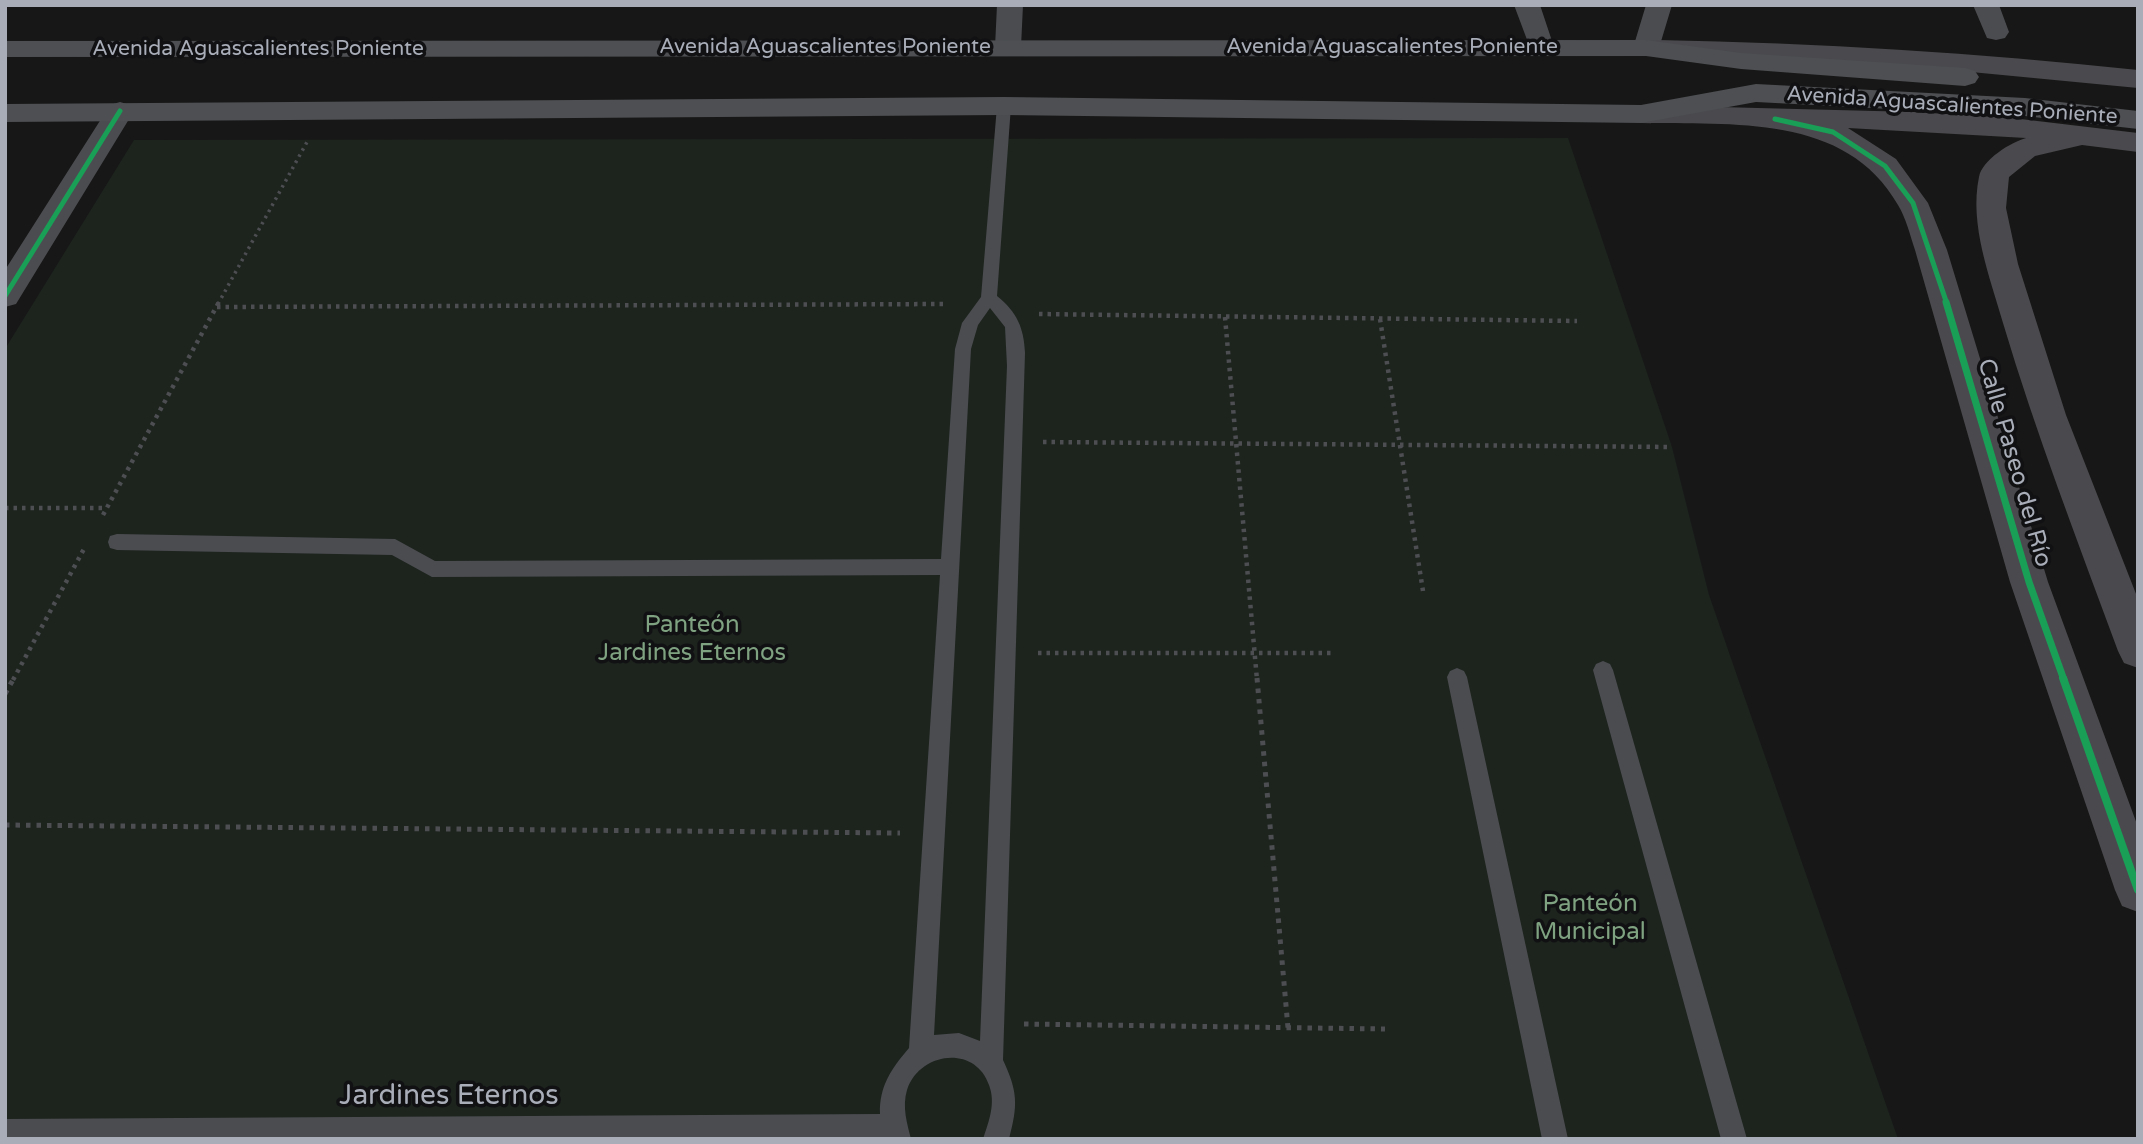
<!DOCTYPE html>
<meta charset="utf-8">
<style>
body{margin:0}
#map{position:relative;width:2143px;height:1144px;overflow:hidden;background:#171717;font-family:"Varela Round",sans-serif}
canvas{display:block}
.frame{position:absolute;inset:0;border:7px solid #a8adb8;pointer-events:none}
</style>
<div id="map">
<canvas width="2143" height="1144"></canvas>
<div class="frame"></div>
</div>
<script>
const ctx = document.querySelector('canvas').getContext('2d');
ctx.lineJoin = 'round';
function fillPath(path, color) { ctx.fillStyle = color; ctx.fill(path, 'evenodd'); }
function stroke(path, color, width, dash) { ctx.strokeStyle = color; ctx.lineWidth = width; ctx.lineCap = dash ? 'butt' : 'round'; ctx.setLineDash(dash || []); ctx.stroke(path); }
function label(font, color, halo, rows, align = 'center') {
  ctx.font = font + ' "Varela Round",sans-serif'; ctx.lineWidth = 7; ctx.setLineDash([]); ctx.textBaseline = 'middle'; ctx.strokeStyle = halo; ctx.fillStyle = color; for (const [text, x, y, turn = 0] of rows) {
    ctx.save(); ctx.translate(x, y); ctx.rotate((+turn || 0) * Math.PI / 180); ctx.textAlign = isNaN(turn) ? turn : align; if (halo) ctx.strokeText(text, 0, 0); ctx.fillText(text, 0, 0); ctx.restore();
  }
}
fillPath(new Path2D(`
 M 1568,138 L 1672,447 L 1709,595 L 1898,1139 L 5,1139 L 5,349 L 134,140 Z`), '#1d241e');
stroke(new Path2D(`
 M 218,304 L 307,142`), '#4d4e52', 3.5, [2.5, 4.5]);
stroke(new Path2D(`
 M 217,307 L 947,304
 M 1039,314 L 1577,321
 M 1225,317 L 1257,680
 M 1380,319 L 1423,591
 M 1043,442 L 1672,447
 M 5,508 L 107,508
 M 103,515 L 219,302
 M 1038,653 L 1334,653
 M 13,680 L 85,547`), '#4d4e52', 4.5, [3.5, 5]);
stroke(new Path2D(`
 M 1257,678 L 1288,1028
 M 5,694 L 14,678
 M 5,825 L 900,833
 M 1024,1024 L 1385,1029`), '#4d4e52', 5, [4.5, 6]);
fillPath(new Path2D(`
 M 1004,101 L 1011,106 L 997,296 C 1017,312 1024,328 1025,353 L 1003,1060 C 1018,1092 1018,1105 1009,1139 L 983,1139 C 989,1121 996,1103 989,1085 C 975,1044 919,1052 907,1090 C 902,1107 907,1123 911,1139 L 5,1139 L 5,1119 L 880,1114 C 879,1086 892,1068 909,1048 L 940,575 L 432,577 L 392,555 L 117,550 L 110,548 L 108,542 L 110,536 L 117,534 L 395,539 L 435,561 L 941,559 L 955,349 L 962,323 L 981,297 L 997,106 ZM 990,308 L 1005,327 L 1007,366 L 980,1041 L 959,1033 L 934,1035 L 971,349 L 978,325 Z
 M 1603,661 L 1610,664 L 1613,670 L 1747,1139 L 1721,1139 L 1593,670 L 1596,664 Z
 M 1457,668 L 1464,671 L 1467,677 L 1568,1139 L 1542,1139 L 1447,677 L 1450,671 Z`), '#4b4c50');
fillPath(new Path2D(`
 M 997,5 L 1023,5 L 1021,47 L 1017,53 L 1008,55 L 999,53 L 995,47 Z
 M 1514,5 L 1540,5 L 1554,47 L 1550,53 L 1541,55 L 1532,53 Z
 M 1646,5 L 1672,5 L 1659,48 L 1655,54 L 1646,56 L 1637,54 L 1633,48 Z
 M 1973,5 L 1999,5 L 2009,32 L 2005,38 L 1996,40 L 1987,38 Z
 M 120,102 L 130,105 L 134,111 L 16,304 L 5,307 L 5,270 L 110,105 Z`), '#4b4c50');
fillPath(new Path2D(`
 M 1658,40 C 1819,43 1978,53 2138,70 L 2138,88 L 1898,65 L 1648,54 L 1644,48 L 1648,42 Z
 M 1641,105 L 1914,112 L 2012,118 L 2138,133 L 2138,152 L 2082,145 L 2035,156 L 2009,177 L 2006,208 L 2018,264 L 2066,415 L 2138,599 L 2138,668 L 2124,663 L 2118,651 C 2078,542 2036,434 2003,323 C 1990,277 1969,225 1979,177 C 1982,160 2011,142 2026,138 L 1848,128 L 1896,159 L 1928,203 L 1947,250 L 2048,582 L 2138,827 L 2138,912 L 2122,906 L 2115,890 L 2010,582 L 1915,250 C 1910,235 1906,218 1898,205 C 1846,113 1731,125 1641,123 L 1631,120 L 1627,114 L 1631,108 Z`), '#4a4a4e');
fillPath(new Path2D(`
 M 1646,40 L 1741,53 L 1965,68 L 1975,71 L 1979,77 L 1975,83 L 1965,86 L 1741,69 L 1646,56 L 5,57 L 5,41 Z
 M 1756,84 L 2025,98 L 2138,111 L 2138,129 L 2025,116 L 1756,102 L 1641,123 L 1004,115 L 5,122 L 5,104 L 1004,97 L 1641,105 Z`), '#4d4f52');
stroke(new Path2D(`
 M 1775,119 L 1833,132 L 1885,166 L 1913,203 L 1947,304
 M 5,296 L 120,111`), '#1a9f57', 5);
stroke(new Path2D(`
 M 1946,302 L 2029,582 L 2064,680`), '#1a9f57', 7);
stroke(new Path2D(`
 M 2063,678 L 2138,890`), '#1a9f57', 8);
label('21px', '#a8adb8', '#111113', [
 ["Avenida Aguascalientes Poniente",825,47],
 ["Avenida Aguascalientes Poniente",1392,47],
 ["Avenida Aguascalientes Poniente",258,49],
 ["Avenida Aguascalientes Poniente",1952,106,4]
]);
label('24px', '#a8adb8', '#111113', [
 ["Calle Paseo del Río",2014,463,74]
]);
label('24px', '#7fa381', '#111113', [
 ["Panteón",692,626],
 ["Jardines Eternos",692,654],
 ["Panteón",1590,905],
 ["Municipal",1590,933]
]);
label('28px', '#a8adb8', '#111113', [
 ["Jardines Eternos",449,1097]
]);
</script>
